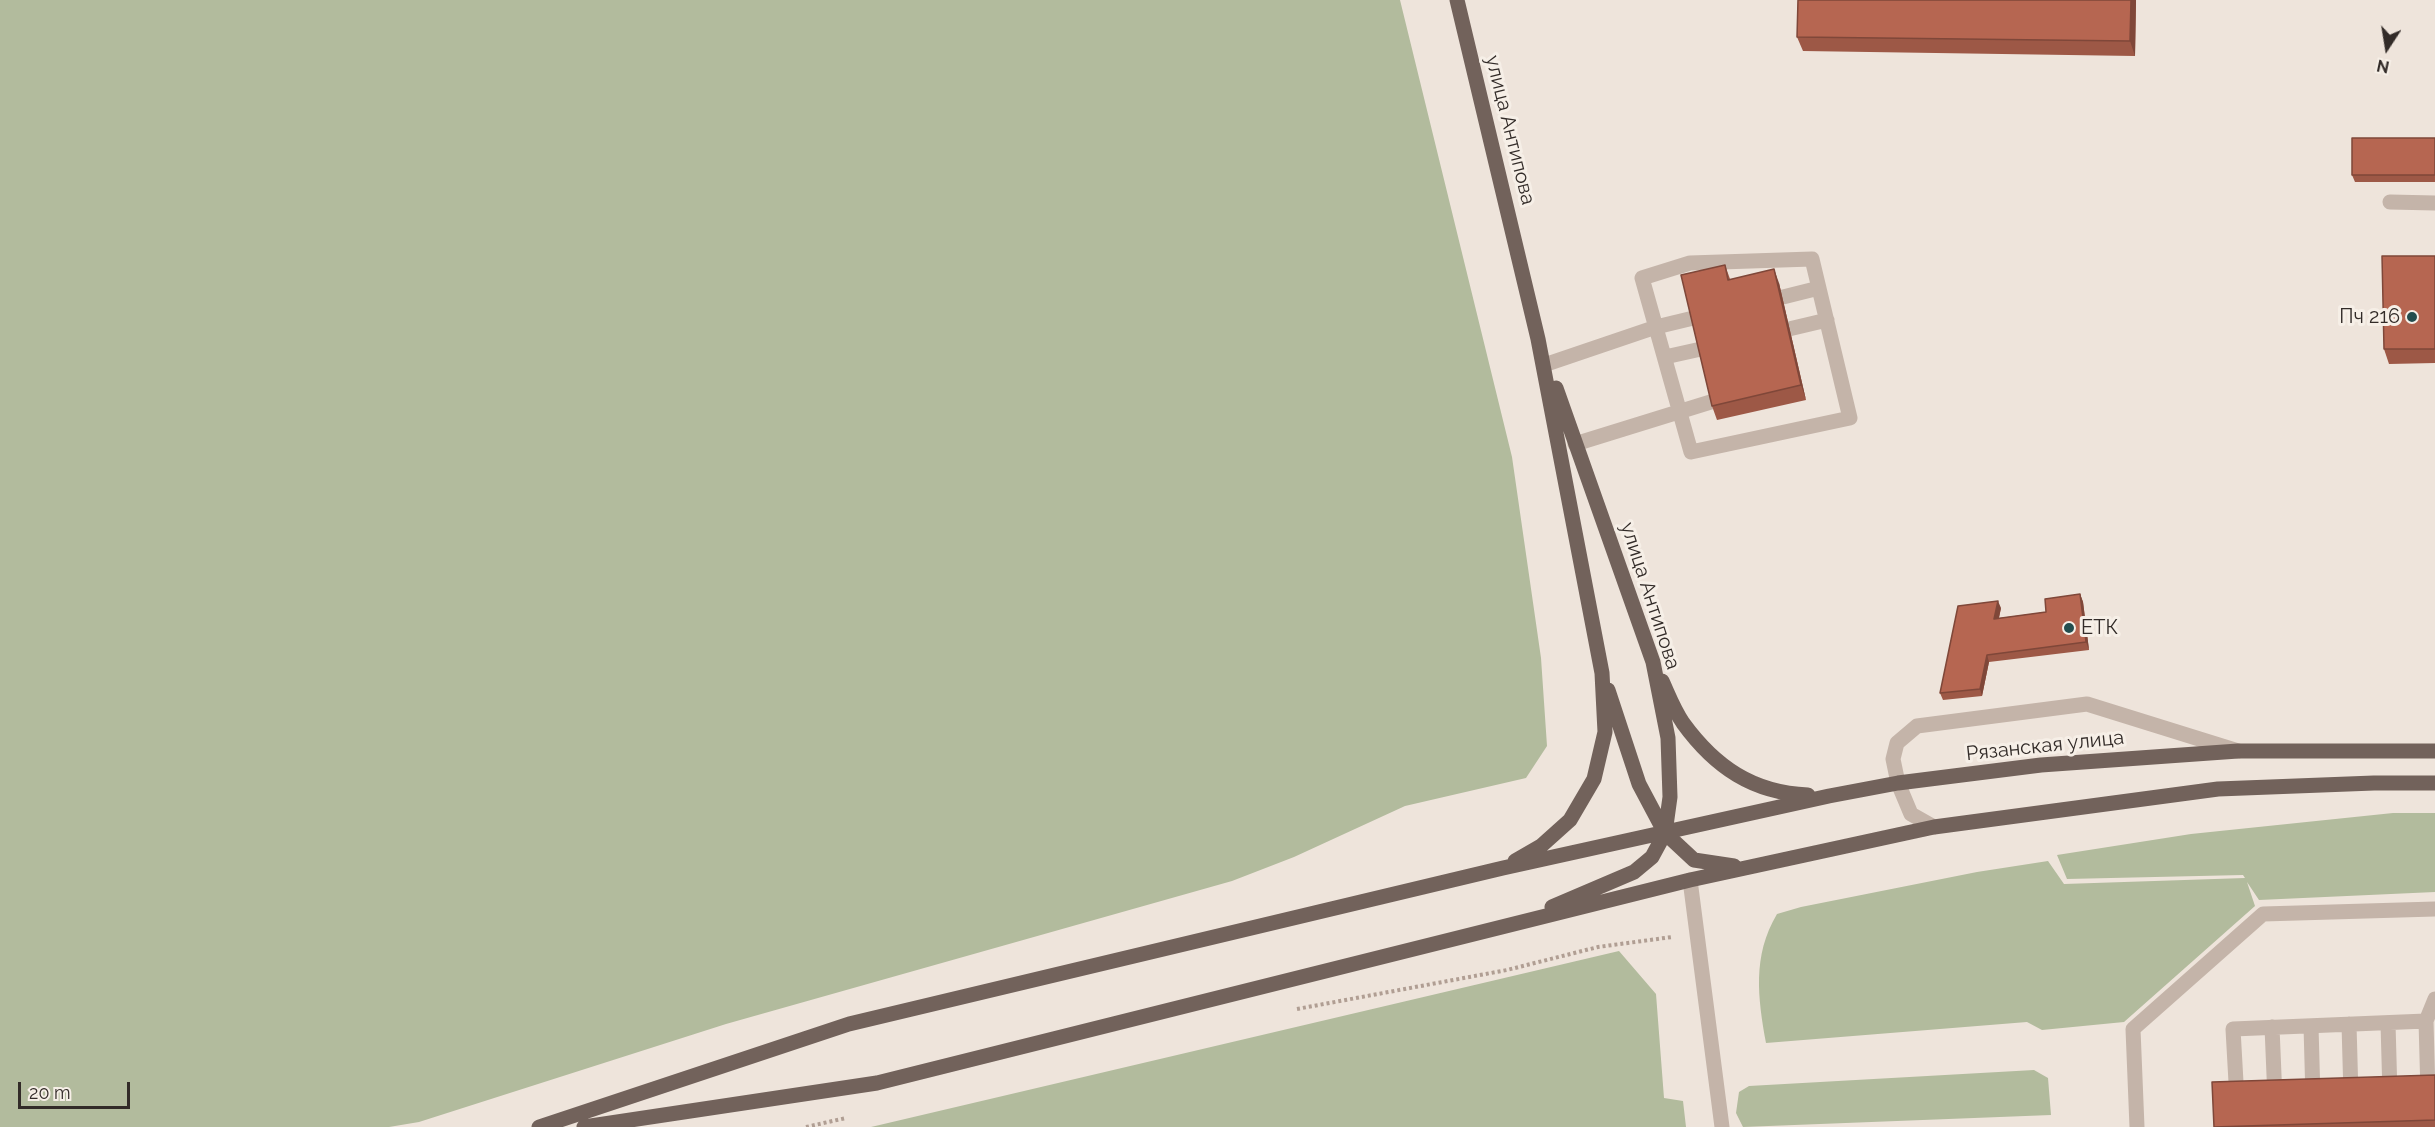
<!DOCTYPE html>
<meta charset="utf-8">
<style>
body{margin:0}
#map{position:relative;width:2435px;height:1127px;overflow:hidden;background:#eee4db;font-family:Raleway,sans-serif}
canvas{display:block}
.north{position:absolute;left:2357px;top:18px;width:60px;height:60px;-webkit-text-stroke:4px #f6efe7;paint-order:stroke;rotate:192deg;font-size:16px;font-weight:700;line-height:24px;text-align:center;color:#322b28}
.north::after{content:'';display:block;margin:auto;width:21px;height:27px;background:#322b28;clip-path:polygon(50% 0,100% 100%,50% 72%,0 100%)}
.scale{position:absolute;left:18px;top:1082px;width:112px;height:27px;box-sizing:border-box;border:3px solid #322b28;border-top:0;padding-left:8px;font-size:18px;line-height:21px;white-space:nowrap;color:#322b28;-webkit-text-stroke:4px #f6efe7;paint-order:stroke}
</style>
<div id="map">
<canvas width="2435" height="1127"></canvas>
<div class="north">N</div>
<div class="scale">20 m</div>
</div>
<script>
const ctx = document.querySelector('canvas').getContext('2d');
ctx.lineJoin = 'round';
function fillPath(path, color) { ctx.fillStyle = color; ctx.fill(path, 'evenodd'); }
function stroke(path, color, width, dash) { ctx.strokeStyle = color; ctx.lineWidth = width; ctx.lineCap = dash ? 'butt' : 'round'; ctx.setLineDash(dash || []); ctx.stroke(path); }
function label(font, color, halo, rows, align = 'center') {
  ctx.font = font + ' Raleway,sans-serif'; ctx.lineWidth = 6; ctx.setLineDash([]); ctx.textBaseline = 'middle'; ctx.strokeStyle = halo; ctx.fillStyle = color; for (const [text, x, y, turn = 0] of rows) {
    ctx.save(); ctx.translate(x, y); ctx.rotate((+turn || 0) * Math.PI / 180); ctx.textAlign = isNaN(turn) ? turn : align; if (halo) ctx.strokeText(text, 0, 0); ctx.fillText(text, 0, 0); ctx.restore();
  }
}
fillPath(new Path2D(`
 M 0,0 L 1400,0 L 1512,457 L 1541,658 L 1547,746 L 1526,778 L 1405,806 L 1294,857 L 1232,881 L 726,1024 L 419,1122 L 389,1127 L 0,1127 Z
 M 2393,813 L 2435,813 L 2435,892 L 2259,900 L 2247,882 L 2255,906 L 2124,1022 L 2042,1030 L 2027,1022 L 1766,1043 C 1758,998 1752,956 1777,914 L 1801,907 L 1977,872 L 2048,861 L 2064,884 L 2245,878 L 2243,875 L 2067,879 L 2057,855 L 2191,834 Z
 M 1619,951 L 1656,994 L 1664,1098 L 1683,1101 L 1686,1127 L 871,1127 Z
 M 2034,1070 L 2048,1078 L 2051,1115 L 1743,1127 L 1736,1113 L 1739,1092 L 1749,1086 Z`), '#b2bb9d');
stroke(new Path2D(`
 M 1297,1009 L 1507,970 L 1598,947 L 1672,937
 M 806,1127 L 846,1118`), '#b09e93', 4, [3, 3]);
stroke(new Path2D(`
 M 2390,202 L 2435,203
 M 1812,259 L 1850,418 L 1691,452 L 1642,278 L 1690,263 Z
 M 1763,302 L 1819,288
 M 1772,333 L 1827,320
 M 1665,357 L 1719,345
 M 1547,364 L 1656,327 L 1710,314
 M 1575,444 L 1730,396
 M 1934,827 L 1911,814 L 1898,783 L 1893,759 L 1897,743 L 1917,726 L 2087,704 L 2238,751
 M 1690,880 L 1722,1127
 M 2426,1021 L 2428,1093
 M 2388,1023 L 2390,1095
 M 2349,1024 L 2351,1096
 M 2311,1026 L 2313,1098
 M 2272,1027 L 2275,1099
 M 2237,1100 L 2233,1029 L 2426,1021 L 2435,999
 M 2137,1127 L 2133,1029 L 2263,914 L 2435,909`), '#c4b4a9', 15);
stroke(new Path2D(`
 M 1457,0 L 1538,339 L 1602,673 L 1605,732 L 1594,779 L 1570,820 L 1541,846 L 1515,861
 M 1662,681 C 1668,694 1674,710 1683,723 C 1715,767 1753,793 1808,795
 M 1608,690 L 1639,784 L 1665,833 L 1694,860 L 1734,866
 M 1552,907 L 1634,872 L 1652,857 L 1665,833 L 1670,797 L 1668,738 L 1653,662 L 1556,388
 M 539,1127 L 849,1024 L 1503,868 L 1829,796 L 1898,783 L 2041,765 L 2238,751 L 2435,751
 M 584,1127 L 877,1083 L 1690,880 L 1934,827 L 2218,789 L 2374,783 L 2435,783`), '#72625b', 15);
fillPath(new Path2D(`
 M 1798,0 L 2136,0 L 2135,56 L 1803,51 L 1797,37 Z
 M 2435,138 L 2435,182 L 2355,182 L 2352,175 Z
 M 2435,256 L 2435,363 L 2389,364 L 2384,349 Z
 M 1725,265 L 1730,279 L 1779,283 L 1806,400 L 1717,420 L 1712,406 Z
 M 2080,594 L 2083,602 L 2089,650 L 1989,662 L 1982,696 L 1943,700 L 1940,693 L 2001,608 L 1999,618 L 2046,612 Z
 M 2435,1075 L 2435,1127 L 2214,1127 Z`), '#9d5846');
fillPath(new Path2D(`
 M 2131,0 L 2136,0 L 2135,56 L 2130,41 Z
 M 1774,269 L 1779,283 L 1806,400 L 1801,385 Z
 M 2080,594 L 2083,602 L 2089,650 L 2086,642 Z
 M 1998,601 L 2001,608 L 1997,626 L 1994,619 Z
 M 1987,655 L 1989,662 L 1982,696 L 1980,689 Z`), '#7f4739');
const building = new Path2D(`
 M 1798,0 L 2131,0 L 2130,41 L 1797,37 Z
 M 2352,138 L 2435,138 L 2435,175 L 2352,175 Z
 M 2382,256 L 2435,256 L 2435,349 L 2384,349 Z
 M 1725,265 L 1728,280 L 1774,269 L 1801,385 L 1712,406 L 1681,275 Z
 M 2080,594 L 2086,642 L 1987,655 L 1980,689 L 1940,693 L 1958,606 L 1998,601 L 1994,619 L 2046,612 L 2045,599 Z
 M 2435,1075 L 2435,1120 L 2214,1127 L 2212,1082 Z`);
fillPath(building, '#b66651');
stroke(building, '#7f4739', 1.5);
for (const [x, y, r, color] of [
 [2412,317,6,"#234d4e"],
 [2069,628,6,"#234d4e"]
]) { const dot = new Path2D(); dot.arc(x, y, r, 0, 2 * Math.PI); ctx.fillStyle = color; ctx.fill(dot); stroke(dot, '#f6efe7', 2); }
label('20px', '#322b28', '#f6efe7', [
 ["улица Антипова",1510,130,76],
 ["улица Антипова",1650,596,72],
 ["Рязанская улица",2045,746,-6]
]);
label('20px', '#322b28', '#f6efe7', [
 ["Пч 216",2400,317],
 ["ЕТК",2081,628,"left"]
], 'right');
</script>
